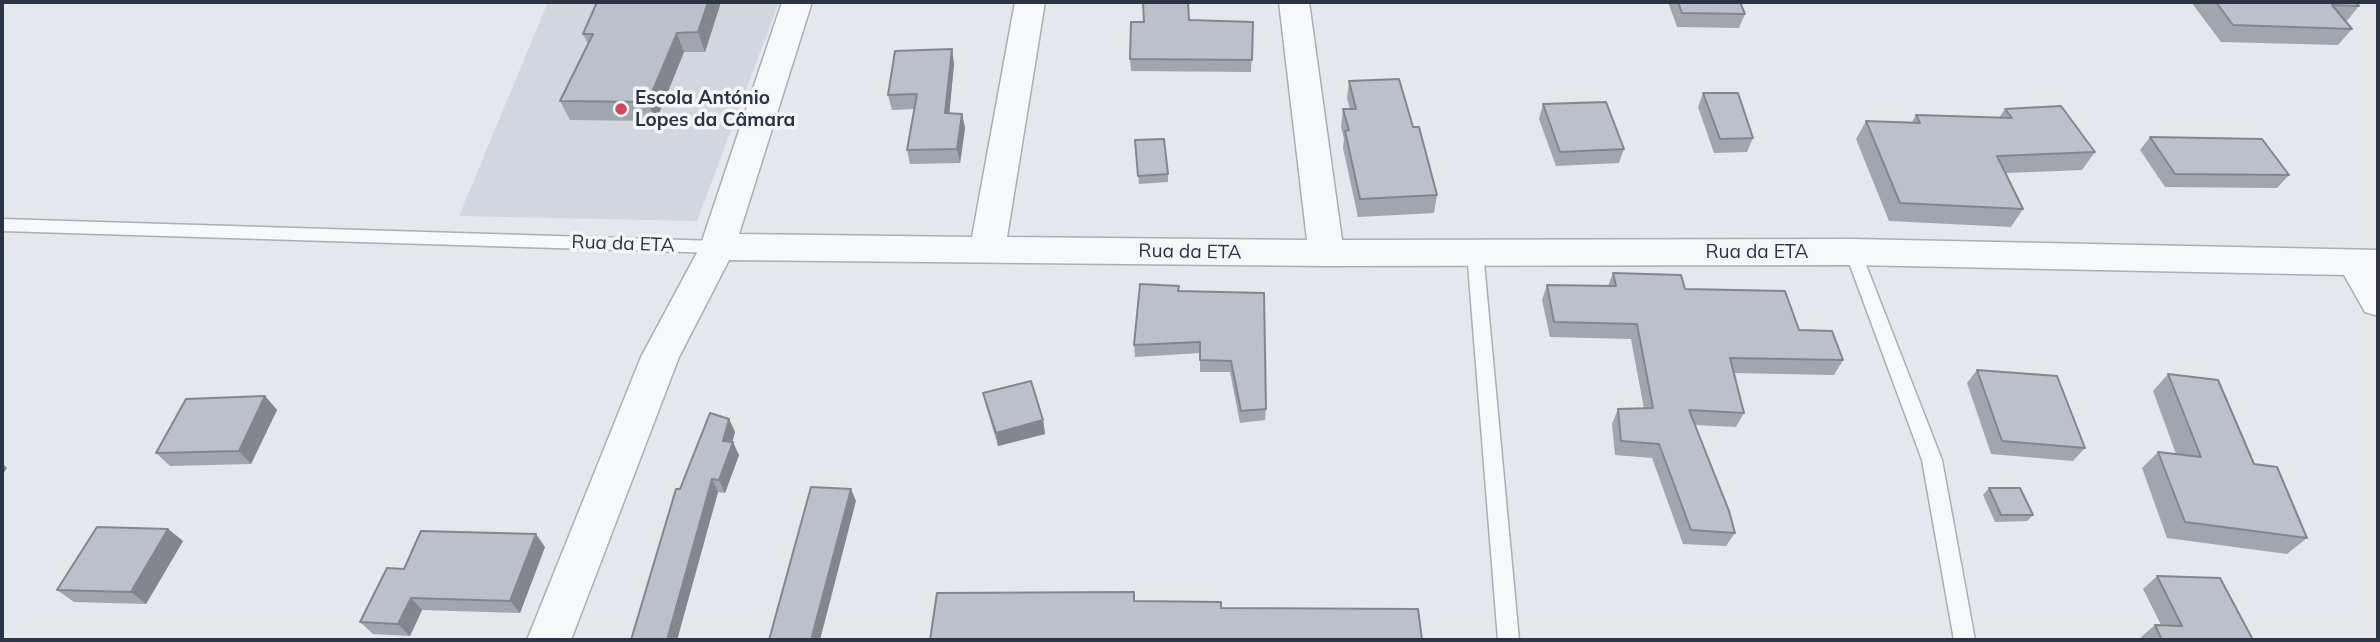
<!DOCTYPE html>
<meta charset="utf-8">
<style>
body{margin:0}
#map{position:relative;width:2380px;height:642px;overflow:hidden;background:#e4e7ec;font-family:Mulish,sans-serif}
canvas{display:block}
.frame{position:absolute;inset:0;border:4px solid #2b3445;pointer-events:none}
</style>
<div id="map">
<canvas width="2380" height="642"></canvas>
<div class="frame"></div>
</div>
<script>
const ctx = document.querySelector('canvas').getContext('2d');
ctx.lineJoin = 'round';
function fillPath(path, color) { ctx.fillStyle = color; ctx.fill(path, 'evenodd'); }
function stroke(path, color, width, dash) { ctx.strokeStyle = color; ctx.lineWidth = width; ctx.lineCap = dash ? 'butt' : 'round'; ctx.setLineDash(dash || []); ctx.stroke(path); }
function label(font, color, halo, rows, align = 'center') {
  ctx.font = font + ' Mulish,sans-serif'; ctx.lineWidth = 7; ctx.setLineDash([]); ctx.textBaseline = 'middle'; ctx.strokeStyle = halo; ctx.fillStyle = color; for (const [text, x, y, turn = 0] of rows) {
    ctx.save(); ctx.translate(x, y); ctx.rotate((+turn || 0) * Math.PI / 180); ctx.textAlign = isNaN(turn) ? turn : align; if (halo) ctx.strokeText(text, 0, 0); ctx.fillText(text, 0, 0); ctx.restore();
  }
}
fillPath(new Path2D(`
 M 548,2 L 779,2 L 697,221 L 459,216 Z`), '#d2d6de');
const lane = new Path2D(`
 M 2,219 L 718,241 L 726,247 L 718,253 L 2,231 Z
 M 1475,246 L 1483,252 L 1519,640 L 1498,640 L 1467,252 Z
 M 1853,246 L 1861,252 L 1942,460 L 1975,640 L 1954,640 L 1922,460 L 1845,252 Z`);
const street = new Path2D(`
 M 782,2 L 812,2 L 739,234 L 972,237 L 1015,2 L 1045,2 L 1007,237 L 1307,240 L 1279,2 L 1309,2 L 1342,240 L 1853,239 L 2378,250 L 2378,316 L 2365,312 L 2344,275 L 1853,265 L 1326,266 L 729,260 L 679,357 L 571,640 L 527,640 L 641,357 L 700,247 Z`);
stroke(lane, '#a9aeb7', 3);
stroke(street, '#a9aeb7', 3);
fillPath(lane, '#f7f8fa');
fillPath(street, '#f7f8fa');
fillPath(new Path2D(`
 M 597,2 L 721,2 L 705,52 L 684,52 L 656,121 L 570,120 L 560,101 L 588,44 L 583,34 Z
 M 1668,2 L 1740,2 L 1745,14 L 1739,28 L 1677,27 Z
 M 2191,2 L 2355,2 L 2359,6 L 2346,22 L 2352,29 L 2338,45 L 2221,42 Z
 M 1189,20 L 1253,22 L 1251,72 L 1131,71 L 1130,59 Z
 M 952,49 L 954,64 L 949,113 L 962,114 L 965,128 L 960,163 L 910,164 L 907,150 L 914,109 L 892,110 L 888,95 Z
 M 1349,81 L 1413,127 L 1437,195 L 1434,213 L 1358,217 L 1343,148 L 1344,139 L 1341,127 L 1343,109 L 1350,109 L 1347,99 Z
 M 1703,93 L 1753,138 L 1747,152 L 1714,153 L 1698,107 Z
 M 1543,104 L 1624,149 L 1619,163 L 1556,166 L 1539,119 Z
 M 2005,109 L 2095,152 L 2082,170 L 2006,173 L 2023,209 L 2011,227 L 1889,221 L 1856,139 L 1866,121 L 1912,122 L 1916,115 L 1999,118 Z
 M 2150,137 L 2289,175 L 2277,188 L 2165,187 L 2140,150 Z
 M 1135,140 L 1168,174 L 1168,182 L 1139,184 Z
 M 1613,273 L 1685,289 L 1799,330 L 1843,360 L 1834,375 L 1733,373 L 1744,413 L 1736,427 L 1695,425 L 1735,533 L 1726,546 L 1683,544 L 1652,458 L 1615,455 L 1612,424 L 1618,409 L 1644,409 L 1631,339 L 1550,337 L 1542,300 L 1547,285 L 1608,286 Z
 M 1179,291 L 1266,409 L 1265,420 L 1240,423 L 1230,372 L 1200,372 L 1200,353 L 1135,357 L 1134,345 Z
 M 1977,370 L 2085,448 L 2073,461 L 1991,454 L 1967,383 Z
 M 2168,374 L 2254,464 L 2307,538 L 2287,554 L 2167,538 L 2142,468 L 2158,452 L 2176,454 L 2153,391 Z
 M 983,393 L 1043,420 L 1045,434 L 998,446 L 986,406 Z
 M 265,396 L 277,410 L 251,464 L 170,466 L 156,453 Z
 M 729,419 L 735,432 L 732,442 L 739,455 L 725,493 L 718,492 L 677,640 L 631,640 L 680,489 Z
 M 1989,488 L 2033,515 L 2027,521 L 1995,522 L 1983,495 Z
 M 168,529 L 183,541 L 146,604 L 74,602 L 57,590 Z
 M 545,547 L 520,613 L 422,610 L 410,636 L 373,634 L 360,622 L 404,569 Z
 M 2157,576 L 2253,640 L 2142,640 L 2141,637 L 2155,625 L 2161,625 L 2143,589 Z`), '#a1a5ae');
fillPath(new Path2D(`
 M 708,2 L 721,2 L 705,52 L 698,32 Z
 M 677,33 L 684,52 L 656,121 L 648,102 Z
 M 952,49 L 954,64 L 948,128 L 945,113 Z
 M 962,114 L 965,128 L 960,163 L 957,149 Z
 M 265,396 L 277,410 L 251,464 L 239,451 Z
 M 729,419 L 735,432 L 730,451 L 733,442 L 739,455 L 725,493 L 719,480 L 723,441 Z
 M 1043,420 L 1045,434 L 998,446 L 996,433 Z
 M 2,463 L 7,468 L 2,475 Z
 M 712,479 L 718,492 L 677,640 L 667,640 Z
 M 851,489 L 856,501 L 820,640 L 811,640 Z
 M 168,529 L 183,541 L 146,604 L 131,592 Z
 M 536,534 L 545,547 L 520,613 L 510,601 Z
 M 411,598 L 422,610 L 410,636 L 398,624 Z`), '#83868d');
const building = new Path2D(`
 M 597,2 L 708,2 L 698,32 L 677,33 L 648,102 L 560,101 L 593,34 L 583,34 Z
 M 1143,2 L 1188,2 L 1189,20 L 1253,22 L 1252,60 L 1130,59 L 1131,22 L 1144,22 Z
 M 1678,2 L 1740,2 L 1745,14 L 1682,13 Z
 M 2216,2 L 2355,2 L 2359,6 L 2332,5 L 2352,29 L 2233,25 Z
 M 952,49 L 945,113 L 962,114 L 957,149 L 907,150 L 917,94 L 888,95 L 895,51 Z
 M 1399,79 L 1413,127 L 1419,127 L 1437,195 L 1360,199 L 1345,131 L 1349,130 L 1343,109 L 1356,109 L 1349,81 Z
 M 1703,93 L 1738,93 L 1753,138 L 1720,139 Z
 M 1606,102 L 1624,149 L 1560,152 L 1543,104 Z
 M 2061,106 L 2095,152 L 1997,156 L 2023,209 L 1900,203 L 1866,121 L 1920,123 L 1916,115 L 2012,118 L 2005,109 Z
 M 2150,137 L 2262,139 L 2289,175 L 2175,174 Z
 M 1164,139 L 1168,174 L 1138,176 L 1135,140 Z
 M 1613,273 L 1681,275 L 1685,289 L 1785,291 L 1799,330 L 1832,331 L 1843,360 L 1730,358 L 1744,413 L 1689,410 L 1729,511 L 1735,533 L 1691,530 L 1659,444 L 1621,441 L 1618,409 L 1653,408 L 1637,324 L 1554,322 L 1547,285 L 1616,286 Z
 M 1140,284 L 1179,286 L 1178,291 L 1264,293 L 1266,409 L 1241,411 L 1231,361 L 1200,360 L 1200,342 L 1134,345 Z
 M 1977,370 L 2057,376 L 2085,448 L 2002,441 Z
 M 2168,374 L 2218,380 L 2254,464 L 2277,467 L 2307,538 L 2185,522 L 2158,452 L 2201,457 Z
 M 1031,381 L 1043,420 L 996,433 L 983,393 Z
 M 265,396 L 239,451 L 156,453 L 186,399 Z
 M 710,413 L 729,419 L 723,441 L 733,442 L 719,480 L 712,479 L 667,640 L 631,640 L 676,489 L 680,489 Z
 M 811,487 L 851,489 L 811,640 L 769,640 Z
 M 1989,488 L 2020,488 L 2033,515 L 2001,515 Z
 M 97,527 L 168,529 L 131,592 L 57,590 Z
 M 421,531 L 536,534 L 510,601 L 411,598 L 398,624 L 360,622 L 387,568 L 404,569 Z
 M 2157,576 L 2220,578 L 2253,640 L 2162,640 L 2155,625 L 2182,626 Z
 M 1134,592 L 1134,601 L 1221,602 L 1221,608 L 1418,609 L 1422,640 L 930,640 L 937,593 Z`);
fillPath(building, '#bbc0ca');
stroke(building, '#83868d', 2);
for (const [x, y, r, color] of [
 [621,109,7,"#d1495b"]
]) { const dot = new Path2D(); dot.arc(x, y, r, 0, 2 * Math.PI); ctx.fillStyle = color; ctx.fill(dot); stroke(dot, '#f4f6f9', 2.5); }
label('bold 19px', '#2b3445', '#f4f6f9', [
 ["Escola António",635,98],
 ["Lopes da Câmara",635,120]
], 'left');
label('19px', '#2b3445', '#f4f6f9', [
 ["Rua da ETA",623,244,2],
 ["Rua da ETA",1190,252,1],
 ["Rua da ETA",1757,252]
]);
</script>
